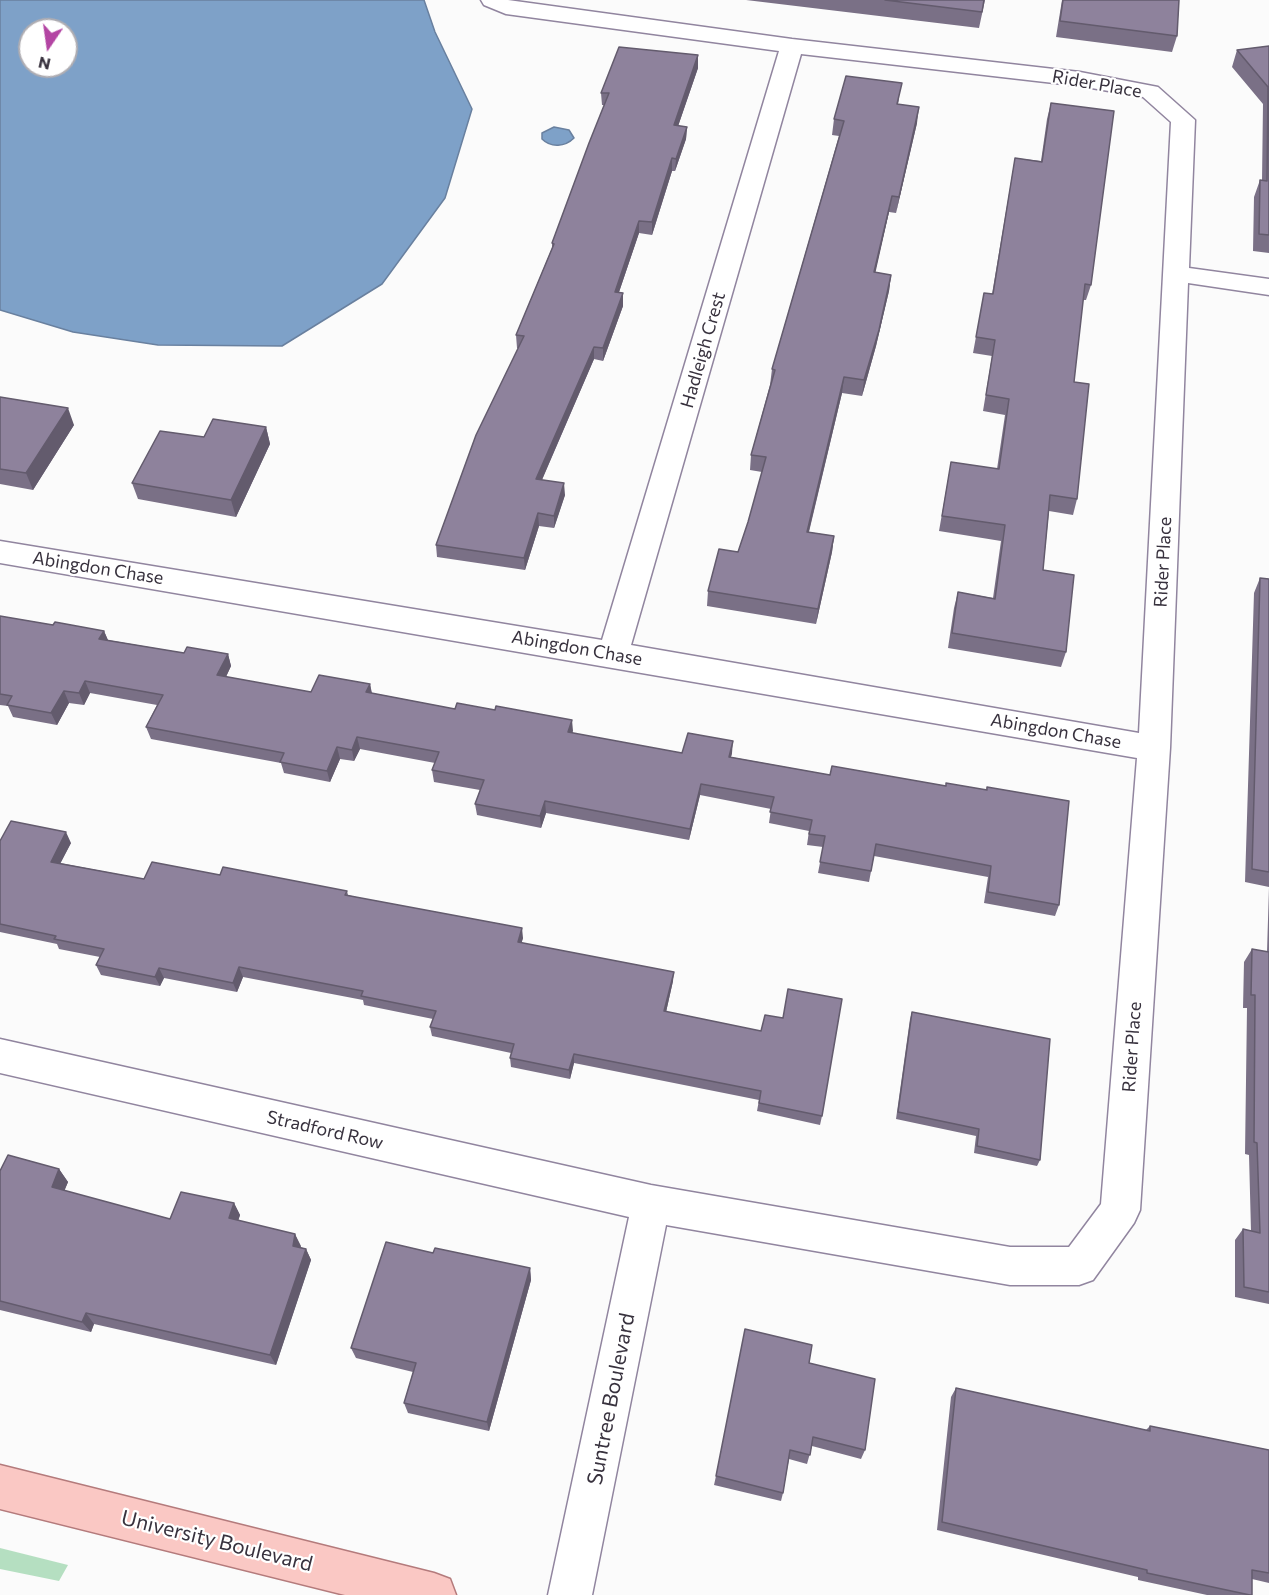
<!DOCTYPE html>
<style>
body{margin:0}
#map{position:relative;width:1269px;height:1595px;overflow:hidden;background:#fbfbfb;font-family:Commissioner,sans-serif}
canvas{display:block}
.north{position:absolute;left:18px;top:18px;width:60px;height:60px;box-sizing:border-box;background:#fff;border:2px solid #afadb2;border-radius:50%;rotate:193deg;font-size:16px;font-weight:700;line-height:24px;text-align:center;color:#38323e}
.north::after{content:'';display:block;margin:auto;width:21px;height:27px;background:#b345a3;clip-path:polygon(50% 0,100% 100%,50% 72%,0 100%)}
</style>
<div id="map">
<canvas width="1269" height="1595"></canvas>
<div class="north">N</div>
</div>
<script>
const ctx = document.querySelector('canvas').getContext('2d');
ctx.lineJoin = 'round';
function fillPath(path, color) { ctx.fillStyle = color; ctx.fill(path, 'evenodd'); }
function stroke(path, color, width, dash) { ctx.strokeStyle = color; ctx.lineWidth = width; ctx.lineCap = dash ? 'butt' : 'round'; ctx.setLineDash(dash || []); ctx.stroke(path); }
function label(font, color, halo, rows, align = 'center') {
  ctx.font = font + ' Commissioner,sans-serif'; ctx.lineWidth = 4.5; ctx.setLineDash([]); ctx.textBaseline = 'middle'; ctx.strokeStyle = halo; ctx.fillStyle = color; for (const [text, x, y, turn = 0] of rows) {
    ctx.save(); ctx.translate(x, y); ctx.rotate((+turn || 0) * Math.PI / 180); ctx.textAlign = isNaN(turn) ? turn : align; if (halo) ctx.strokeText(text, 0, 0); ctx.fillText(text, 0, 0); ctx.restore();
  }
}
fillPath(new Path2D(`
 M 0,1548 L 68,1565 L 59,1581 L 0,1569 Z`), '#b5dfc1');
const water = new Path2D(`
 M 0,0 L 424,0 L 435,32 L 472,109 L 445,198 L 382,284 L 282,346 L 158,345 L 73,332 L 0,310 ZM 30,30 L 66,30 L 66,66 L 30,66 Z
 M 554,127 L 569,130 L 574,138 C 565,147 551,148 542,139 L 542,133 Z`);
fillPath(water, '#7ea1c8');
stroke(water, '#69809f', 1.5);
const minor = new Path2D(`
 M 481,0 L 508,0 L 792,39 L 1080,72 L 1158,87 L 1195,120 L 1189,268 L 1269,279 L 1269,295 L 1188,283 L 1170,748 L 1140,1210 L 1134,1223 L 1093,1280 L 1079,1285 L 1010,1285 L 666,1225 L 592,1595 L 548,1595 L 629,1217 L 0,1073 L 0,1039 L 651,1185 L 1010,1247 L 1069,1247 L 1101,1204 L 1137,758 L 0,563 L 0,541 L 602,640 L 779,51 L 506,14 L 484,5 ZM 801,54 L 1080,86 L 1143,97 L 1171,122 L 1139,733 L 631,645 Z`);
const major = new Path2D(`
 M 0,1465 L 434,1573 L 450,1579 L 456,1595 L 345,1595 L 0,1509 Z`);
stroke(minor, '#91859f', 3);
stroke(major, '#b47b7c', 3);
fillPath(minor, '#fff');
fillPath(major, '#fac8c4');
fillPath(new Path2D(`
 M 746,0 L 985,0 L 979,28 Z
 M 1062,0 L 1179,0 L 1177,36 L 1172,52 L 1056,37 Z
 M 1269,46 L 1269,253 L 1253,251 L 1254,197 L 1260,180 L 1262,181 L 1263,104 L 1232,67 L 1237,50 Z
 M 698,55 L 698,68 L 678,126 L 687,127 L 686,139 L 675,171 L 672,171 L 652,235 L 639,233 L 619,292 L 623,293 L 623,306 L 603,361 L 594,359 L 542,480 L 565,495 L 554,528 L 539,526 L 525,570 L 437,557 L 436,545 L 518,348 L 517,348 L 516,335 L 552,248 L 552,243 L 604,105 L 602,105 L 601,93 Z
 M 899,99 L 898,104 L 917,123 L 896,213 L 889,212 L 875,272 L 891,275 L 889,291 L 876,346 L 862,396 L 842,393 L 809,532 L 834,536 L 832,552 L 816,624 L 707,606 L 708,591 L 738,552 L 748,522 L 762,472 L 750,470 L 751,455 L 770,385 L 772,369 L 839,136 L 832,135 L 834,119 Z
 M 1051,103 L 1091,285 L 1086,300 L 1083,300 L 1074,382 L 1077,499 L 1073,515 L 1049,511 L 1043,570 L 1066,652 L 1061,667 L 948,648 L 954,608 L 958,592 L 993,598 L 1001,541 L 939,531 L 951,462 L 997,469 L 1005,415 L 983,411 L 992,356 L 973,353 L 984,293 L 992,294 L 1015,158 L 1041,161 L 1047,119 Z
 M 0,397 L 74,425 L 33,490 L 0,484 Z
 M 266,427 L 270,444 L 236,517 L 138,499 L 132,483 L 204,437 Z
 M 1260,578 L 1269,579 L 1269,1304 L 1235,1297 L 1235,1240 L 1243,1229 L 1251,1231 L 1249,1155 L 1245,1154 L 1247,1008 L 1243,1008 L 1244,962 L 1252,949 L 1267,952 L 1269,887 L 1245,882 L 1254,593 Z
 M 0,616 L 53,625 L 104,631 L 108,640 L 184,653 L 228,654 L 231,666 L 226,677 L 311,692 L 370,684 L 372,693 L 455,709 L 495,710 L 572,720 L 572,733 L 682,753 L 732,753 L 731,757 L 830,775 L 986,790 L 987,787 L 1059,905 L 1055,916 L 984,903 L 988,877 L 874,856 L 869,882 L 818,873 L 823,847 L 807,845 L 809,831 L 769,823 L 771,809 L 700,795 L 689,840 L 546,813 L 541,828 L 477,815 L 475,804 L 480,790 L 434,782 L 432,770 L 435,763 L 360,749 L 354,761 L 340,759 L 330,782 L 284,773 L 281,763 L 151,739 L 146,727 L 157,705 L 90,693 L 84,705 L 69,703 L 57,725 L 13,717 L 8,706 L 0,705 Z
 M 0,841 L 71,843 L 60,863 L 144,879 L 220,875 L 347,891 L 348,895 L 523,938 L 521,943 L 673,981 L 666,1012 L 822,1116 L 820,1125 L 757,1111 L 759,1100 L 574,1063 L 570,1079 L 511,1067 L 510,1058 L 511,1053 L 432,1036 L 430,1027 L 433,1019 L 364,1005 L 363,1000 L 243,977 L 237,992 L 164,978 L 160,986 L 101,975 L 96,965 L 100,957 L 59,949 L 57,944 L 0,932 Z
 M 912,1012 L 1040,1160 L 1037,1166 L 974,1153 L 976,1136 L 896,1119 L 910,1019 Z
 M 59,1169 L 68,1182 L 64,1191 L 170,1219 L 234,1203 L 240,1215 L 238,1221 L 295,1234 L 300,1247 L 306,1249 L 311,1260 L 276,1365 L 94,1324 L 91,1332 L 0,1310 L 0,1171 Z
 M 530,1268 L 531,1280 L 489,1431 L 408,1413 L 404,1403 L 413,1372 L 356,1358 L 351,1348 Z
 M 809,1363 L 865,1450 L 861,1459 L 812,1446 L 807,1464 L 789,1459 L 783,1493 L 781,1501 L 714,1485 L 716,1476 Z
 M 956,1388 L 1146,1430 L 1150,1426 L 1269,1450 L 1269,1583 L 1252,1579 L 1252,1595 L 1207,1595 L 1138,1580 L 1138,1577 L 937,1530 L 951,1397 Z`), '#7a7086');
fillPath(new Path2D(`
 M 698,55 L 698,68 L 674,138 L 674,125 Z
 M 919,107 L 917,123 L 896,213 L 899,197 Z
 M 687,127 L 686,139 L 675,171 L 676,159 Z
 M 672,158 L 672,171 L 652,235 L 652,222 Z
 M 892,196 L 889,212 L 872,288 L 874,272 Z
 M 639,221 L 639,233 L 615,304 L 615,292 Z
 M 891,275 L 889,291 L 876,346 L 862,396 L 864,380 Z
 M 623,293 L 623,306 L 603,361 L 603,348 Z
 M 594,347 L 594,359 L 537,491 L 536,479 Z
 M 844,377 L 842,393 L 805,547 L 807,532 Z
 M 68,408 L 74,425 L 33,490 L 26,473 Z
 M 266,427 L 270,444 L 236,517 L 231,500 Z
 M 564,483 L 565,495 L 554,528 L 554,516 Z
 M 538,513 L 539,526 L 525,570 L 524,558 Z
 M 834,536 L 832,552 L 816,624 L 818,609 Z
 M 104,631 L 109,643 L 99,639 Z
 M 228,654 L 231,666 L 221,687 L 217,675 Z
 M 85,681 L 90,693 L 84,705 L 79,693 Z
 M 370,684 L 372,696 L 366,692 Z
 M 64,691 L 69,703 L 57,725 L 51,713 Z
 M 572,720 L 573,731 L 569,744 L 568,732 Z
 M 357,737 L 360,749 L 354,761 L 352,750 Z
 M 733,741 L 732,753 L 728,768 L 729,757 Z
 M 337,747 L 340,759 L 330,782 L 327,771 Z
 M 701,784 L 700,795 L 689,840 L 690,829 Z
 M 545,801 L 546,813 L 541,828 L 540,816 Z
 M 66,832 L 71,843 L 56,872 L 51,862 Z
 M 522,928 L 523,938 L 519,952 L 518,942 Z
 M 239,967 L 243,977 L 237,992 L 233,983 Z
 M 159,968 L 164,978 L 160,986 L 155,977 Z
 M 674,972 L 673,981 L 664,1021 L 664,1011 Z
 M 574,1054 L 574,1063 L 570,1079 L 569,1070 Z
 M 59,1169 L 68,1182 L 61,1199 L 52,1187 Z
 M 234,1203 L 240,1215 L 235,1230 L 229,1218 Z
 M 295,1234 L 301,1246 L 299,1257 L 293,1246 Z
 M 306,1249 L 311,1260 L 276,1365 L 270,1355 Z
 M 530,1268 L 531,1280 L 489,1431 L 487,1422 Z
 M 86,1313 L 94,1324 L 91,1332 L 82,1322 Z`), '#635b6d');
const building = new Path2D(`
 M 885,0 L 984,0 L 982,12 Z
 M 1063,0 L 1179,0 L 1177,36 L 1060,21 Z
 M 1269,46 L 1269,235 L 1259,234 L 1260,180 L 1267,181 L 1268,87 L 1237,50 Z
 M 619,47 L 698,55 L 674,125 L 687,127 L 676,159 L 672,158 L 652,222 L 639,221 L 615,292 L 623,293 L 603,348 L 594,347 L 536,479 L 564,483 L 554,516 L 538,513 L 524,558 L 436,545 L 476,435 L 524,336 L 516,335 L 554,244 L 552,243 L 589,143 L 609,93 L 601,93 Z
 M 846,76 L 902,83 L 897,104 L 919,107 L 899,197 L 892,196 L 874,272 L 891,275 L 879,330 L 864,380 L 844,377 L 807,532 L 834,536 L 818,609 L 708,591 L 719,549 L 738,552 L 748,522 L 766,457 L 751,455 L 775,370 L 772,369 L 844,121 L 834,119 Z
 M 1051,103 L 1114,111 L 1091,285 L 1085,284 L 1074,382 L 1089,384 L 1077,499 L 1050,495 L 1043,570 L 1074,575 L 1066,652 L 952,633 L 958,592 L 995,599 L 1005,525 L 942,516 L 951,462 L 999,469 L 1009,399 L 986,395 L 995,340 L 976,337 L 984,293 L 993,294 L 1015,158 L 1042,162 Z
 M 0,397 L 68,408 L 26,473 L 0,469 Z
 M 213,419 L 266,427 L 231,500 L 132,483 L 160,431 L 204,437 Z
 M 1260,578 L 1269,579 L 1269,872 L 1252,869 Z
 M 0,616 L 53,625 L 55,622 L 104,631 L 99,639 L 184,653 L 187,647 L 228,654 L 217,675 L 311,692 L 319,675 L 370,684 L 366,692 L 455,709 L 457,703 L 495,710 L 496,706 L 572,720 L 568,732 L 682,753 L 688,733 L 733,741 L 729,757 L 830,775 L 832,766 L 946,786 L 946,783 L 987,790 L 987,787 L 1069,801 L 1059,905 L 988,892 L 991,866 L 876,844 L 871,871 L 820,862 L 825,836 L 809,834 L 812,820 L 770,812 L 774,797 L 701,784 L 690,829 L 545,801 L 540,816 L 475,804 L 484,780 L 432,770 L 439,752 L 357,737 L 352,750 L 337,747 L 327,771 L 280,762 L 284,753 L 146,727 L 163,695 L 85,681 L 79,693 L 64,691 L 51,713 L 7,705 L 12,696 L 0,694 Z
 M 11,821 L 66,832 L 51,862 L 144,879 L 152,862 L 220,875 L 223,867 L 347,891 L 345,895 L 522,928 L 518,942 L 674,972 L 664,1011 L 761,1031 L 765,1015 L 783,1018 L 788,989 L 842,999 L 822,1116 L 759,1103 L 761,1091 L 574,1054 L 569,1070 L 510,1058 L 514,1044 L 430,1027 L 436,1011 L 361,996 L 363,991 L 239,967 L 233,983 L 159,968 L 155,977 L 96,965 L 104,949 L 54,939 L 56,936 L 0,924 L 0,841 Z
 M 1252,949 L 1269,952 L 1269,1292 L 1244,1287 L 1243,1229 L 1260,1233 L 1257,1143 L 1254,1142 L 1255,995 L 1251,995 Z
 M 912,1012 L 1050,1039 L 1040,1160 L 977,1146 L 979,1129 L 898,1112 Z
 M 8,1155 L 59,1169 L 52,1187 L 170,1219 L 181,1192 L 234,1203 L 229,1218 L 295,1234 L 293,1246 L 306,1249 L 270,1355 L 86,1313 L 82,1322 L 0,1301 L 0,1171 Z
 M 386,1242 L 433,1253 L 435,1248 L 530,1268 L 487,1422 L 404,1403 L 416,1363 L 351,1348 Z
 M 745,1329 L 812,1345 L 809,1363 L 875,1379 L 865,1450 L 813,1437 L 810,1455 L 790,1450 L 783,1493 L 716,1476 Z
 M 956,1388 L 1150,1431 L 1150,1426 L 1269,1450 L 1269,1573 L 1252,1570 L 1252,1595 L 1250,1595 L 1147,1573 L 1147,1570 L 942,1522 Z`);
fillPath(building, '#8e829c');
stroke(building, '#635b6d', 1.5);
label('18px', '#38323e', '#fff', [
 ["Rider Place",1097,84,10],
 ["Hadleigh Crest",703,350,-74],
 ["Rider Place",1163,562,-87],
 ["Abingdon Chase",98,568,9],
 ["Abingdon Chase",577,648,10],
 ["Abingdon Chase",1056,731,10],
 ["Rider Place",1132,1047,-86],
 ["Stradford Row",325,1130,13]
]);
label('21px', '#38323e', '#fff', [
 ["Suntree Boulevard",611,1399,-79],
 ["University Boulevard",217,1541,14]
]);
</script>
